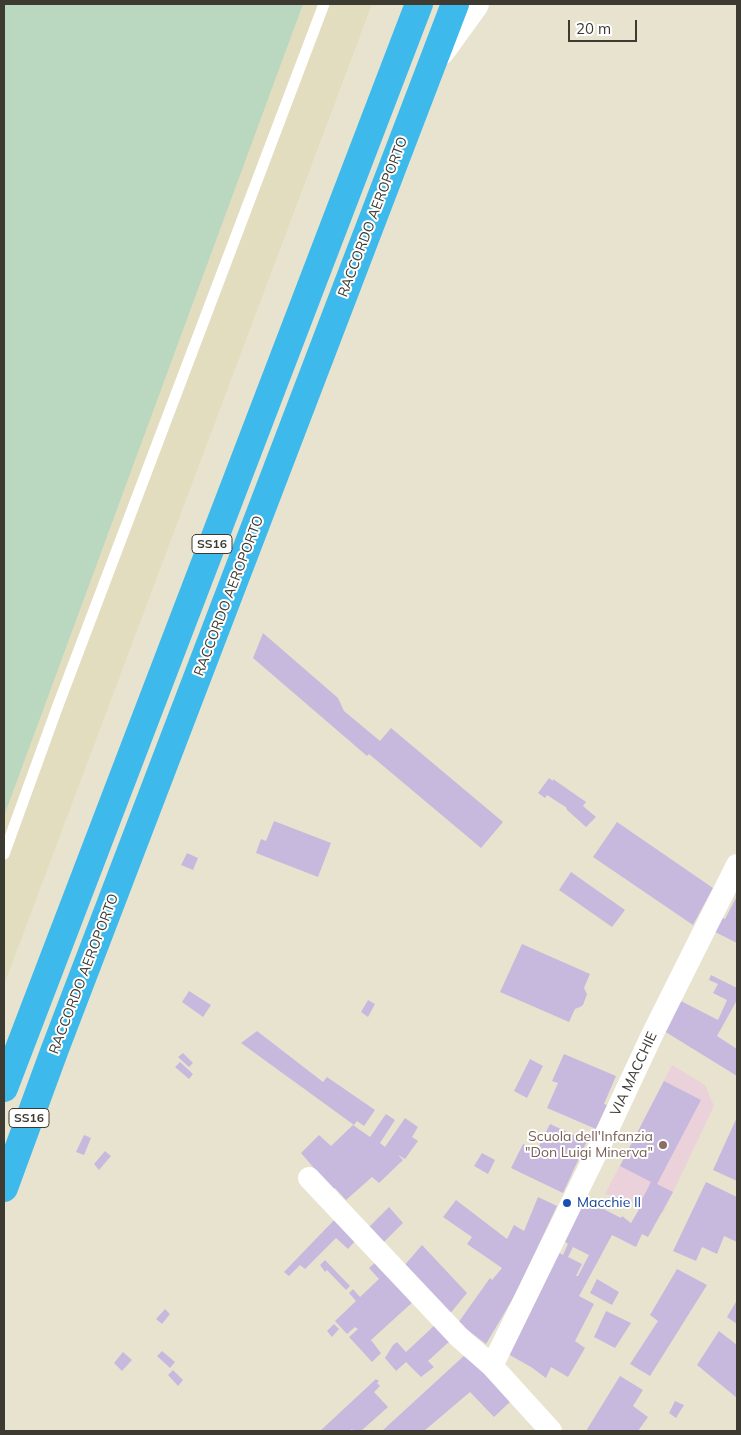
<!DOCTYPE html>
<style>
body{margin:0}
#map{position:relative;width:741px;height:1435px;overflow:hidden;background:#e8e3ce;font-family:Mulish,sans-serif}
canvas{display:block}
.frame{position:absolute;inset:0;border:5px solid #3c3a31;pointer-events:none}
.scale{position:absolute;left:568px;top:20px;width:69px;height:22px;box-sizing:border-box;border:2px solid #3c3a31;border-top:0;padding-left:6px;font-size:15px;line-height:18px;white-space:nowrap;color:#3c3a31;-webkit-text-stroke:4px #fff;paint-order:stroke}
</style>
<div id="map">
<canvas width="741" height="1435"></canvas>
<div class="frame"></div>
<div class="scale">20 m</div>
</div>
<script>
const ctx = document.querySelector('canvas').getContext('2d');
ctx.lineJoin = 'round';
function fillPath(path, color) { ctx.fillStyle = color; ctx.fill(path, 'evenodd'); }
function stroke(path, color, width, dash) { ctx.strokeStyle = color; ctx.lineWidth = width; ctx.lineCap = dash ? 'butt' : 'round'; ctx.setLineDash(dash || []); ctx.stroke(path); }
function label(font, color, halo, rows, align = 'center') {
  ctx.font = font + ' Mulish,sans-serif'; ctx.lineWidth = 4; ctx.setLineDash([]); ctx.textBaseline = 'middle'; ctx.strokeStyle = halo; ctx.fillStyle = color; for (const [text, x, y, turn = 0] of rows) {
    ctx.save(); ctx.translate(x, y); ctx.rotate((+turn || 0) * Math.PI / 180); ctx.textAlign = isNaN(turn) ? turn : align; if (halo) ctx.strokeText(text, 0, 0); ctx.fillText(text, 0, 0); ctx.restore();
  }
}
fillPath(new Path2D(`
 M 4,4 L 372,4 L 4,985 Z`), '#e3ddbf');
fillPath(new Path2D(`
 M 672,1065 L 705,1085 L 714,1106 L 663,1213 L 605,1194 Z`), '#ebd1d9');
fillPath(new Path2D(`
 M 4,4 L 303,4 L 4,816 Z`), '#bad7bf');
fillPath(new Path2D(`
 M 263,633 L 338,698 L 344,711 L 380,741 L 391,728 L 503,822 L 481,848 L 369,754 L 367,756 L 253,658 Z
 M 549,778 L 553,781 L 553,779 L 586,802 L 583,806 L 596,817 L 586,827 L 566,809 L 567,808 L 547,795 L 545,798 L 538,793 Z
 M 274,821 L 331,843 L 318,877 L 256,853 L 261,839 L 266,841 Z
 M 617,822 L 713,888 L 693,925 L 593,857 Z
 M 187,853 L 198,858 L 193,870 L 181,865 Z
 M 571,872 L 625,910 L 612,927 L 559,890 Z
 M 737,896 L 737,943 L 713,931 L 720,917 L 725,919 Z
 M 522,944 L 590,974 L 584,988 L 587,994 L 583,1005 L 580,1007 L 575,1009 L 569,1022 L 500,992 Z
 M 711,975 L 737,988 L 737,1000 L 717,1036 L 737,1049 L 737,1076 L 664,1031 L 679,1000 L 718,1020 L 727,1000 L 713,993 L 718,984 L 709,980 Z
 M 189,991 L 211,1005 L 203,1017 L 182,1002 Z
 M 368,1000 L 375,1004 L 368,1017 L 361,1012 Z
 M 257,1031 L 323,1082 L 327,1077 L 375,1110 L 364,1126 L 357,1121 L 354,1125 L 241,1043 Z
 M 183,1053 L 193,1063 L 189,1067 L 178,1057 Z
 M 564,1054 L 616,1076 L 604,1104 L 607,1105 L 596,1129 L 547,1108 L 558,1083 L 552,1081 Z
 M 530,1059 L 543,1066 L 527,1098 L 514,1091 Z
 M 180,1062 L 193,1074 L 189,1079 L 175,1067 Z
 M 664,1081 L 701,1100 L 657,1184 L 673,1192 L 648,1237 L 642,1234 L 636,1247 L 612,1235 L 579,1296 L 594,1304 L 575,1341 L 585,1348 L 568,1377 L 551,1367 L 546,1378 L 531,1367 L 508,1354 L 558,1252 L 563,1255 L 568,1244 L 564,1241 L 584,1199 L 621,1218 L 622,1216 L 631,1223 L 641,1206 L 639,1205 L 651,1182 L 620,1166 ZM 573,1247 L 589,1255 L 578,1276 L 576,1276 L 582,1264 L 568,1257 Z
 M 386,1114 L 395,1120 L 380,1143 L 385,1147 L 405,1118 L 418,1127 L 412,1137 L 418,1141 L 405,1159 L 398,1155 L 403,1160 L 379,1183 L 372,1177 L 346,1200 L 335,1188 L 333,1190 L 301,1153 L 319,1135 L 331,1146 L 353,1125 L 370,1137 Z
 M 737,1117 L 737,1181 L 713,1170 Z
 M 550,1124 L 587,1141 L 563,1193 L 511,1168 L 523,1144 L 537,1150 Z
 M 84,1135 L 91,1138 L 84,1155 L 76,1152 Z
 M 105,1151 L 111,1156 L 99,1170 L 94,1164 Z
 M 482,1153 L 495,1160 L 488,1174 L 474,1166 Z
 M 706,1182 L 737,1197 L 737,1242 L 724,1236 L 717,1254 L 702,1247 L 696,1261 L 673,1251 Z
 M 538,1197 L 557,1206 L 515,1295 L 486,1344 L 458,1323 L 490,1278 L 492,1280 L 502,1268 L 467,1244 L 472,1237 L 443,1217 L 456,1200 L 507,1239 L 514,1225 L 524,1231 Z
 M 389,1207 L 403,1223 L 382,1244 L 368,1228 Z
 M 337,1217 L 358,1238 L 348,1249 L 336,1238 L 305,1269 L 300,1265 L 289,1276 L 284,1272 Z
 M 422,1245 L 467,1293 L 448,1316 L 403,1267 Z
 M 325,1260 L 350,1286 L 346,1290 L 327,1270 L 325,1272 L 320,1265 Z
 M 378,1260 L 415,1300 L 371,1340 L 381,1353 L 372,1362 L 349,1337 L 358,1329 L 355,1327 L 347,1334 L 335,1321 L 356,1301 L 349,1293 L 353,1289 L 360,1297 L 379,1279 L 369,1268 Z
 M 677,1269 L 707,1285 L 650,1376 L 630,1364 L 658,1321 L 650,1315 Z
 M 597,1279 L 619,1292 L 612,1305 L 590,1293 Z
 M 737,1300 L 737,1324 L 727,1317 Z
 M 165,1309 L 170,1314 L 162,1324 L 156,1319 Z
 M 606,1311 L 631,1323 L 615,1348 L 594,1337 Z
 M 437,1323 L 452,1339 L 428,1361 L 434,1367 L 421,1377 L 406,1362 L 396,1371 L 385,1358 L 393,1345 L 397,1342 L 406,1352 Z
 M 334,1324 L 339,1329 L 332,1337 L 327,1331 Z
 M 719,1331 L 737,1345 L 737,1357 L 736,1358 L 737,1360 L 737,1398 L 697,1365 Z
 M 162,1351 L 175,1362 L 170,1368 L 157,1356 Z
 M 123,1352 L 132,1360 L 122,1371 L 114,1363 Z
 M 467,1353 L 511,1401 L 494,1417 L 470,1392 L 424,1431 L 382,1431 Z
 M 173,1370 L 183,1380 L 178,1386 L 168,1375 Z
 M 620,1376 L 643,1390 L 633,1406 L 648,1417 L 638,1431 L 586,1431 Z
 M 376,1379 L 379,1381 L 377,1383 L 380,1386 L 374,1392 L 388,1407 L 361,1431 L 354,1431 L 352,1429 L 349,1431 L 320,1431 Z
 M 675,1401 L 684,1405 L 676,1418 L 669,1413 Z`), '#c7b9de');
stroke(new Path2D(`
 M 4,854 L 57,708 L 324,4`), '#fff', 11);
stroke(new Path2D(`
 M 309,1178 L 459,1337 L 492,1366 L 551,1431
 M 492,1366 L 609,1127 L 652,1035 L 737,865`), '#fff', 22);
stroke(new Path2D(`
 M 441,51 L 475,4`), '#fff', 28);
stroke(new Path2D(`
 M 4,1088 L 419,4
 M 4,1188 L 55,1049 L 455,4`), '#3db9ec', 28);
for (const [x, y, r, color] of [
 [663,1145,5,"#8d6e63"],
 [567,1203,5,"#1a4fb4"]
]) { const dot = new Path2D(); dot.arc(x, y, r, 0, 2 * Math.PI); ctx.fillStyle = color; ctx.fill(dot); stroke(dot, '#fff', 2); }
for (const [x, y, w] of [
 [212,544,40],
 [29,1118,40]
]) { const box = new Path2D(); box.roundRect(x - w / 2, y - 9.5, w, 19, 4); ctx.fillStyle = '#fff'; ctx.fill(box); stroke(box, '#3c3a31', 1); }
label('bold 12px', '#3c3a31', null, [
 ["SS16",212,544],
 ["SS16",29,1118]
]);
label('14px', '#3c3a31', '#fff', [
 ["RACCORDO AEROPORTO",373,217,-69],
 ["RACCORDO AEROPORTO",229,596,-69],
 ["RACCORDO AEROPORTO",84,974,-69],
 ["VIA MACCHIE",634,1074,-65]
]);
label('14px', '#785e54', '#fff', [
 ["Scuola dell'Infanzia",653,1137],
 ["\"Don Luigi Minerva\"",653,1153]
], 'right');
label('14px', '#164399', '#fff', [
 ["Macchie II",577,1203]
], 'left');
</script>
